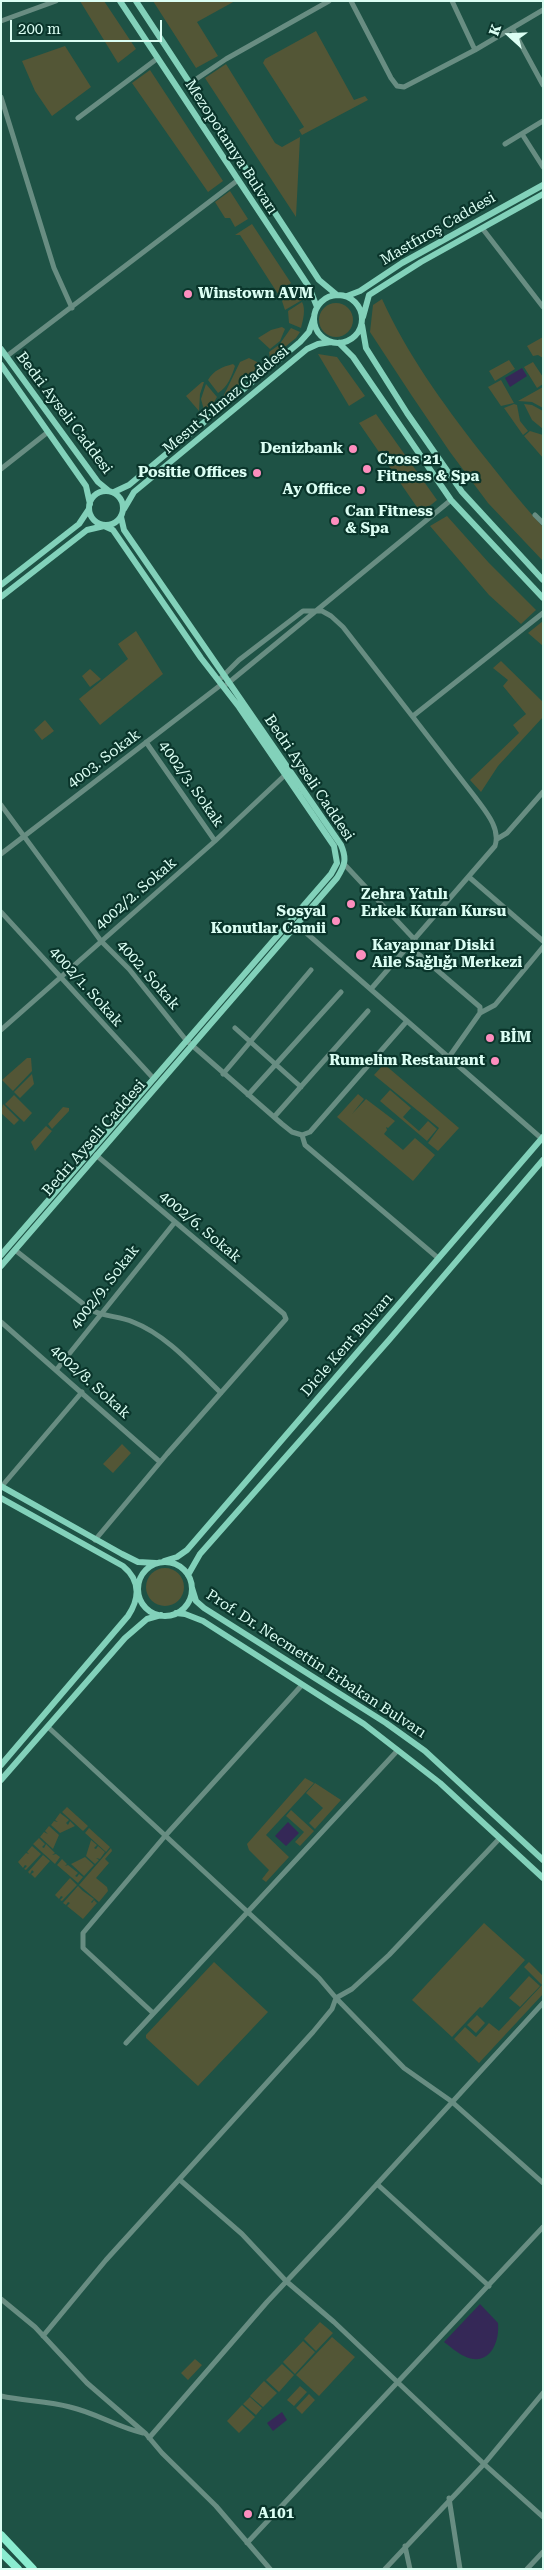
<!DOCTYPE html>
<meta charset="utf-8">
<style>
body{margin:0}
#map{position:relative;width:544px;height:2570px;overflow:hidden;background:#1e5245;font-family:"Roboto Serif",serif}
canvas{display:block}
.frame{position:absolute;inset:0;border:2px solid #dbfef3;pointer-events:none}
.north{position:absolute;left:484px;top:10px;width:50px;height:50px;-webkit-text-stroke:4px #0a352b;paint-order:stroke;rotate:290deg;font-size:14px;font-weight:700;line-height:20px;text-align:center;color:#dbfef3}
.north::after{content:'';display:block;margin:auto;width:18px;height:22px;background:#dbfef3;clip-path:polygon(50% 0,100% 100%,50% 72%,0 100%)}
.scale{position:absolute;left:10px;top:20px;width:152px;height:22px;box-sizing:border-box;border:2px solid #dbfef3;border-top:0;padding-left:6px;font-size:15px;line-height:18px;white-space:nowrap;color:#dbfef3;-webkit-text-stroke:4px #0a352b;paint-order:stroke}
</style>
<div id="map">
<canvas width="544" height="2570"></canvas>
<div class="frame"></div>
<div class="north">K</div>
<div class="scale">200 m</div>
</div>
<script>
const ctx = document.querySelector('canvas').getContext('2d');
ctx.lineJoin = 'round';
function fillPath(path, color) { ctx.fillStyle = color; ctx.fill(path, 'evenodd'); }
function stroke(path, color, width, dash) { ctx.strokeStyle = color; ctx.lineWidth = width; ctx.lineCap = dash ? 'butt' : 'round'; ctx.setLineDash(dash || []); ctx.stroke(path); }
function label(font, color, halo, rows, align = 'center') {
  ctx.font = font + ' "Roboto Serif",serif'; ctx.lineWidth = 4.5; ctx.setLineDash([]); ctx.textBaseline = 'middle'; ctx.strokeStyle = halo; ctx.fillStyle = color; for (const [text, x, y, turn = 0] of rows) {
    ctx.save(); ctx.translate(x, y); ctx.rotate((+turn || 0) * Math.PI / 180); ctx.textAlign = isNaN(turn) ? turn : align; if (halo) ctx.strokeText(text, 0, 0); ctx.fillText(text, 0, 0); ctx.restore();
  }
}
fillPath(new Path2D(`
 M 80,1 L 104,1 L 136,49 L 118,63 Z
 M 153,1 L 235,1 L 197,22 L 218,56 L 196,68 Z
 M 316,31 L 354,100 L 365,96 L 368,100 L 302,135 L 299,130 L 304,127 L 263,63 L 265,59 Z
 M 65,46 L 91,87 L 52,116 L 35,91 L 22,61 Z
 M 226,64 L 275,143 L 282,147 L 300,137 L 296,217 L 205,78 Z
 M 150,70 L 223,181 L 208,192 L 132,83 Z
 M 230,191 L 248,219 L 235,227 L 230,218 L 225,218 L 215,202 Z
 M 252,224 L 291,283 L 278,294 L 240,235 L 235,235 Z
 M 295,291 L 302,300 L 285,310 L 282,301 Z
 M 382,299 C 407,354 442,402 479,450 C 500,476 520,502 543,527 L 543,561 L 488,503 L 450,452 L 412,396 L 370,332 L 373,305 Z
 M 302,302 C 306,309 303,320 301,328 L 289,323 L 288,311 Z
 M319 320a17 17 0 1 1 34 0a17 17 0 1 1-34 0Z
 M 282,327 L 285,329 L 280,341 L 270,349 L 258,338 L 271,330 Z
 M 291,328 L 300,332 L 296,338 L 270,359 L 269,352 L 279,345 Z
 M 543,337 L 543,358 L 538,355 L 533,356 L 527,346 Z
 M 318,354 L 337,357 L 365,396 L 349,406 Z
 M 249,358 L 263,365 L 223,397 L 240,362 Z
 M 509,360 L 515,369 L 495,381 L 489,371 Z
 M 533,362 L 543,377 L 543,384 L 537,388 L 524,367 Z
 M 233,364 L 235,366 C 232,376 227,388 218,393 L 208,380 C 214,370 222,367 233,364 Z
 M 501,380 L 514,403 L 501,406 L 488,387 Z
 M 202,382 L 204,382 L 200,394 L 199,411 L 186,396 Z
 M 206,384 L 217,397 L 213,404 L 204,410 L 201,399 Z
 M 543,387 L 543,408 L 532,402 L 518,401 Z
 M 514,404 L 517,405 L 520,421 L 528,431 L 523,435 L 504,408 Z
 M 524,404 L 532,405 L 543,411 L 543,429 L 532,420 Z
 M 376,414 L 437,500 L 421,513 L 359,423 Z
 M 530,431 L 543,435 L 543,458 L 524,436 Z
 M 447,516 L 489,563 L 536,610 L 521,624 L 489,595 L 430,526 Z
 M 543,621 L 543,646 L 528,633 Z
 M 136,631 L 163,674 L 100,725 L 79,699 L 128,659 L 118,644 Z
 M 501,661 L 543,702 L 543,717 L 498,766 L 481,792 L 470,780 L 519,733 L 513,725 L 526,714 L 503,686 L 508,680 L 493,668 Z
 M 90,669 L 101,679 L 90,687 L 82,676 Z
 M 45,720 L 54,731 L 42,740 L 34,730 Z
 M 27,1058 L 31,1058 L 32,1071 L 13,1091 L 2,1080 Z
 M 384,1064 L 459,1128 L 438,1151 L 428,1143 L 439,1128 L 374,1075 Z
 M 32,1074 L 34,1084 L 20,1098 L 14,1092 Z
 M 390,1090 L 411,1108 L 403,1117 L 419,1131 L 428,1121 L 437,1129 L 427,1141 L 380,1101 Z
 M 358,1094 L 364,1099 L 352,1114 L 366,1099 L 395,1121 L 388,1128 L 386,1127 L 387,1130 L 384,1134 L 403,1150 L 415,1138 L 435,1155 L 413,1181 L 337,1117 Z
 M 14,1095 L 32,1113 L 24,1122 L 5,1104 Z
 M 3,1104 L 19,1120 L 14,1125 L 1,1113 Z
 M 63,1107 L 69,1108 L 69,1111 L 52,1129 L 48,1124 Z
 M 46,1126 L 52,1131 L 35,1151 L 31,1142 Z
 M 122,1444 L 131,1453 L 113,1473 L 103,1464 Z
 M146 1587a19 19 0 1 1 38 0a19 19 0 1 1-38 0Z
 M 305,1778 L 314,1783 L 266,1835 L 289,1857 L 266,1882 L 262,1879 L 269,1870 L 249,1850 L 247,1844 Z
 M 315,1783 L 341,1800 L 315,1829 L 309,1823 L 323,1808 L 306,1793 Z
 M 67,1807 L 88,1826 L 83,1831 L 62,1812 Z
 M 291,1810 L 314,1831 L 300,1846 L 295,1842 L 304,1832 L 286,1816 Z
 M 60,1813 L 69,1820 L 66,1823 L 68,1825 L 70,1821 L 75,1826 L 60,1833 L 51,1825 L 54,1821 L 58,1822 L 55,1820 Z
 M 49,1826 L 59,1835 L 53,1849 L 40,1837 L 44,1832 L 48,1834 L 45,1831 Z
 M 89,1828 L 110,1847 L 106,1852 L 85,1833 Z
 M 39,1838 L 45,1844 L 42,1847 L 44,1848 L 46,1844 L 55,1853 L 52,1855 L 56,1854 L 60,1857 L 55,1864 L 33,1844 Z
 M 91,1840 L 97,1845 L 94,1848 L 96,1849 L 98,1846 L 105,1852 L 100,1859 L 96,1858 L 99,1860 L 95,1864 L 86,1856 Z
 M 32,1846 L 41,1854 L 26,1870 L 24,1869 L 27,1866 L 25,1865 L 23,1868 L 18,1862 L 26,1853 L 29,1854 L 27,1852 Z
 M 111,1848 L 112,1851 L 105,1859 L 109,1863 L 96,1878 L 107,1887 L 108,1891 L 99,1902 L 79,1885 Z
 M 43,1855 L 50,1861 L 35,1878 L 31,1874 L 34,1872 L 32,1870 L 30,1874 L 28,1872 Z
 M 85,1857 L 94,1865 L 84,1876 L 71,1864 Z
 M 62,1859 L 67,1864 L 65,1866 L 68,1865 L 78,1873 L 75,1876 L 77,1877 L 79,1874 L 83,1877 L 78,1883 L 57,1865 Z
 M 70,1878 L 77,1885 L 62,1901 L 60,1900 L 63,1897 L 61,1896 L 59,1899 L 55,1895 Z
 M 78,1886 L 83,1891 L 73,1902 L 83,1891 L 94,1899 L 91,1902 L 92,1903 L 94,1900 L 97,1903 L 83,1919 L 67,1906 L 70,1903 L 68,1902 L 66,1905 L 63,1903 Z
 M 484,1923 L 525,1960 L 482,2008 L 480,2007 L 452,2037 L 412,2000 Z
 M 214,1962 L 268,2012 L 198,2086 L 146,2038 L 146,2035 Z
 M 529,1962 L 543,1976 L 543,1994 L 479,2063 L 454,2039 L 465,2027 L 476,2037 L 489,2023 L 499,2031 L 542,1985 L 524,1967 Z
 M 529,1976 L 540,1986 L 520,2007 L 509,1998 Z
 M 477,2015 L 485,2023 L 476,2033 L 467,2025 Z
 M 320,2322 L 333,2333 L 316,2351 L 304,2339 Z
 M 332,2337 L 355,2357 L 319,2396 L 296,2375 Z
 M 303,2341 L 315,2352 L 295,2374 L 283,2362 Z
 M 195,2359 L 202,2365 L 188,2380 L 181,2373 Z
 M 282,2364 L 294,2375 L 279,2392 L 266,2380 Z
 M 264,2381 L 277,2393 L 263,2407 L 250,2396 Z
 M 300,2386 L 307,2392 L 294,2406 L 287,2400 Z
 M 309,2394 L 315,2400 L 302,2414 L 296,2408 Z
 M 250,2397 L 262,2408 L 256,2415 L 243,2404 Z
 M 242,2405 L 255,2417 L 239,2433 L 227,2421 Z`), '#535636');
fillPath(new Path2D(`
 M 522,368 L 527,376 L 510,387 L 505,378 Z
 M 288,1822 L 299,1833 L 286,1846 L 275,1836 Z
 M 480,2304 L 498,2323 C 500,2344 488,2368 464,2356 C 457,2353 450,2346 444,2342 Z
 M 282,2412 L 287,2420 L 273,2431 L 267,2423 Z`), '#352857');
stroke(new Path2D(`
 M 351,1 L 391,78 L 397,86 L 404,87 L 475,50 L 543,10
 M 452,1 L 475,50
 M 1,21 L 56,1
 M 512,28 L 543,85
 M 189,84 L 226,59 L 329,1
 M 1,97 L 54,268 L 72,308
 M 78,118 L 158,58
 M 522,134 L 543,167
 M 505,144 L 543,121
 M 482,228 L 543,307
 M 7,356 L 238,180
 M 1,469 L 48,432
 M 535,515 L 543,523
 M 219,680 L 239,660 L 303,611 L 322,611 L 331,616 L 343,627 L 475,797 C 485,811 501,828 495,846 L 371,989
 M 227,684 L 451,500
 M 413,716 L 543,613
 M 146,742 L 215,841
 M 1,805 L 101,941 L 129,969 L 186,1040 L 282,1124 L 292,1132 L 302,1135
 M 497,839 L 507,833 L 543,792
 M 1,854 L 222,684
 M 345,865 L 415,940
 M 469,877 L 543,941
 M 1,912 L 154,1079
 M 296,924 L 541,1138
 M 409,946 L 480,1007 L 480,1013 L 449,1057
 M 480,1013 L 495,1005 L 543,947
 M 235,1028 L 301,1087
 M 1,1030 L 215,841 L 285,775
 M 223,1074 L 311,970
 M 248,1095 L 341,992
 M 274,1117 L 368,1011
 M 302,1135 L 305,1145 L 438,1258
 M 302,1135 L 310,1132 L 407,1021
 M 15,1250 L 91,1310 C 105,1317 119,1316 133,1322 C 167,1335 195,1368 221,1393
 M 1,1322 L 160,1462
 M 57,1369 L 175,1222
 M 2,1486 L 82,1392
 M 95,1540 L 167,1454 L 286,1319 L 284,1314 L 96,1155
 M 500,1838 L 389,1955 L 352,1989 L 336,1998 L 404,2068 L 451,2101 L 543,2183
 M 153,2013 L 83,1948 L 83,1933 L 165,1836 L 302,1685
 M 126,2043 L 398,1750
 M 180,2180 L 242,2234 L 286,2281 L 334,2322 L 484,2464 L 543,2393
 M 377,2184 L 489,2286
 M 1,2299 L 35,2327 L 87,2383 L 146,2434 L 162,2453 L 216,2506 L 270,2569
 M 43,2336 L 106,2260 L 313,2032 L 332,2009 L 336,1998 L 319,1978 L 48,1727
 M 1,2396 C 24,2401 48,2401 70,2407 C 96,2413 117,2427 143,2433
 M 149,2438 L 267,2302 L 346,2218 L 543,2003
 M 449,2498 L 460,2569
 M 247,2543 L 543,2227
 M 405,2546 L 410,2569
 M 385,2569 L 484,2464 L 543,2517
 M 527,2569 L 543,2552`), '#688d82', 5);
stroke(new Path2D(`
 M 120,1 L 309,287 L 317,307
 M 136,1 L 319,280 L 337,295
 M314 319a24 24 0 1 1 48 0a24 24 0 1 1-48 0Z
 M 347,296 L 360,291 L 402,263 L 543,185
 M 363,317 L 369,295 L 421,262 L 543,194
 M 362,325 L 366,348 L 407,413 L 462,492 L 543,580
 M 339,343 L 353,357 L 451,500 L 543,598
 M 1,349 L 98,482 L 109,491
 M 1,365 L 86,486 L 90,504
 M89 508a17 17 0 1 1 34 0a17 17 0 1 1-34 0Z
 M 114,492 L 129,485 L 300,342 L 309,332 L 314,317
 M 124,509 L 134,492 L 307,349 L 318,344 L 331,342
 M 1,585 L 79,524 L 89,509
 M 1,597 L 87,530 L 104,526 L 113,530 L 201,658 L 239,707 L 334,846 L 337,863 L 331,874 L 1,1255
 M 1,1266 L 337,878 C 345,865 347,859 341,845 L 124,530 L 121,517
 M 1,1486 L 122,1554 L 138,1562 L 156,1563
 M 1,1498 L 123,1566 C 140,1580 140,1598 128,1616 L 1,1765
 M 164,1561 L 177,1557 L 187,1550 L 543,1137
 M138 1589a27 27 0 1 1 54 0a27 27 0 1 1-54 0Z
 M 188,1575 L 200,1554 L 389,1340 L 543,1160
 M 192,1588 L 196,1601 L 204,1608 L 386,1723 L 425,1751 L 543,1860
 M 176,1613 L 185,1614 L 203,1621 L 364,1724 L 440,1783 L 543,1878
 M 1,1780 L 125,1638 L 147,1619 L 161,1615`), '#82d1ba', 6);
stroke(new Path2D(`
 M 1,2535 L 33,2569
 M 1,2552 L 18,2569`), '#8becd0', 8);
for (const [x, y, r, color] of [
 [188,294,5,"#fd8ebe"],
 [353,449,5,"#fd8ebe"],
 [367,469,5,"#fd8ebe"],
 [257,473,5,"#fd8ebe"],
 [361,490,5,"#fd8ebe"],
 [335,521,5,"#fd8ebe"],
 [351,904,5,"#fd8ebe"],
 [336,921,5,"#fd8ebe"],
 [361,955,6,"#fd8ebe"],
 [490,1038,5,"#fd8ebe"],
 [495,1061,5,"#fd8ebe"],
 [248,2514,5,"#fd8ebe"]
]) { const dot = new Path2D(); dot.arc(x, y, r, 0, 2 * Math.PI); ctx.fillStyle = color; ctx.fill(dot); stroke(dot, '#0a352b', 2); }
label('15px', '#dbfef3', '#0a352b', [
 ["Mezopotamya Bulvarı",231,147,57],
 ["Mastfıroş Caddesi",438,229,-30],
 ["Mesut Yılmaz Caddesi",226,400,-40],
 ["Bedri Ayseli Caddesi",64,413,53],
 ["4003. Sokak",104,759,-37],
 ["Bedri Ayseli Caddesi",309,778,56],
 ["4002/3. Sokak",191,784,55],
 ["4002/2. Sokak",136,894,-41],
 ["4002. Sokak",148,975,49],
 ["4002/1. Sokak",86,987,48],
 ["Bedri Ayseli Caddesi",94,1138,-49],
 ["4002/6. Sokak",200,1227,40],
 ["4002/9. Sokak",105,1287,-52],
 ["Dicle Kent Bulvarı",347,1345,-49],
 ["4002/8. Sokak",90,1382,42],
 ["Prof. Dr. Necmettin Erbakan Bulvarı",316,1664,33]
]);
label('bold 15px', '#dbfef3', '#0a352b', [
 ["Winstown AVM",198,294],
 ["Denizbank",343,449,"right"],
 ["Cross 21",377,460],
 ["Fitness & Spa",377,477],
 ["Positie Offices",247,473,"right"],
 ["Ay Office",351,490,"right"],
 ["Can Fitness",345,512],
 ["& Spa",345,529],
 ["Zehra Yatılı",361,895],
 ["Erkek Kuran Kursu",361,912],
 ["Sosyal",326,912,"right"],
 ["Konutlar Camii",326,929,"right"],
 ["Kayapınar Diski",372,946],
 ["Aile Sağlığı Merkezi",372,963],
 ["BİM",500,1038],
 ["Rumelim Restaurant",485,1061,"right"],
 ["A101",258,2514]
], 'left');
</script>
